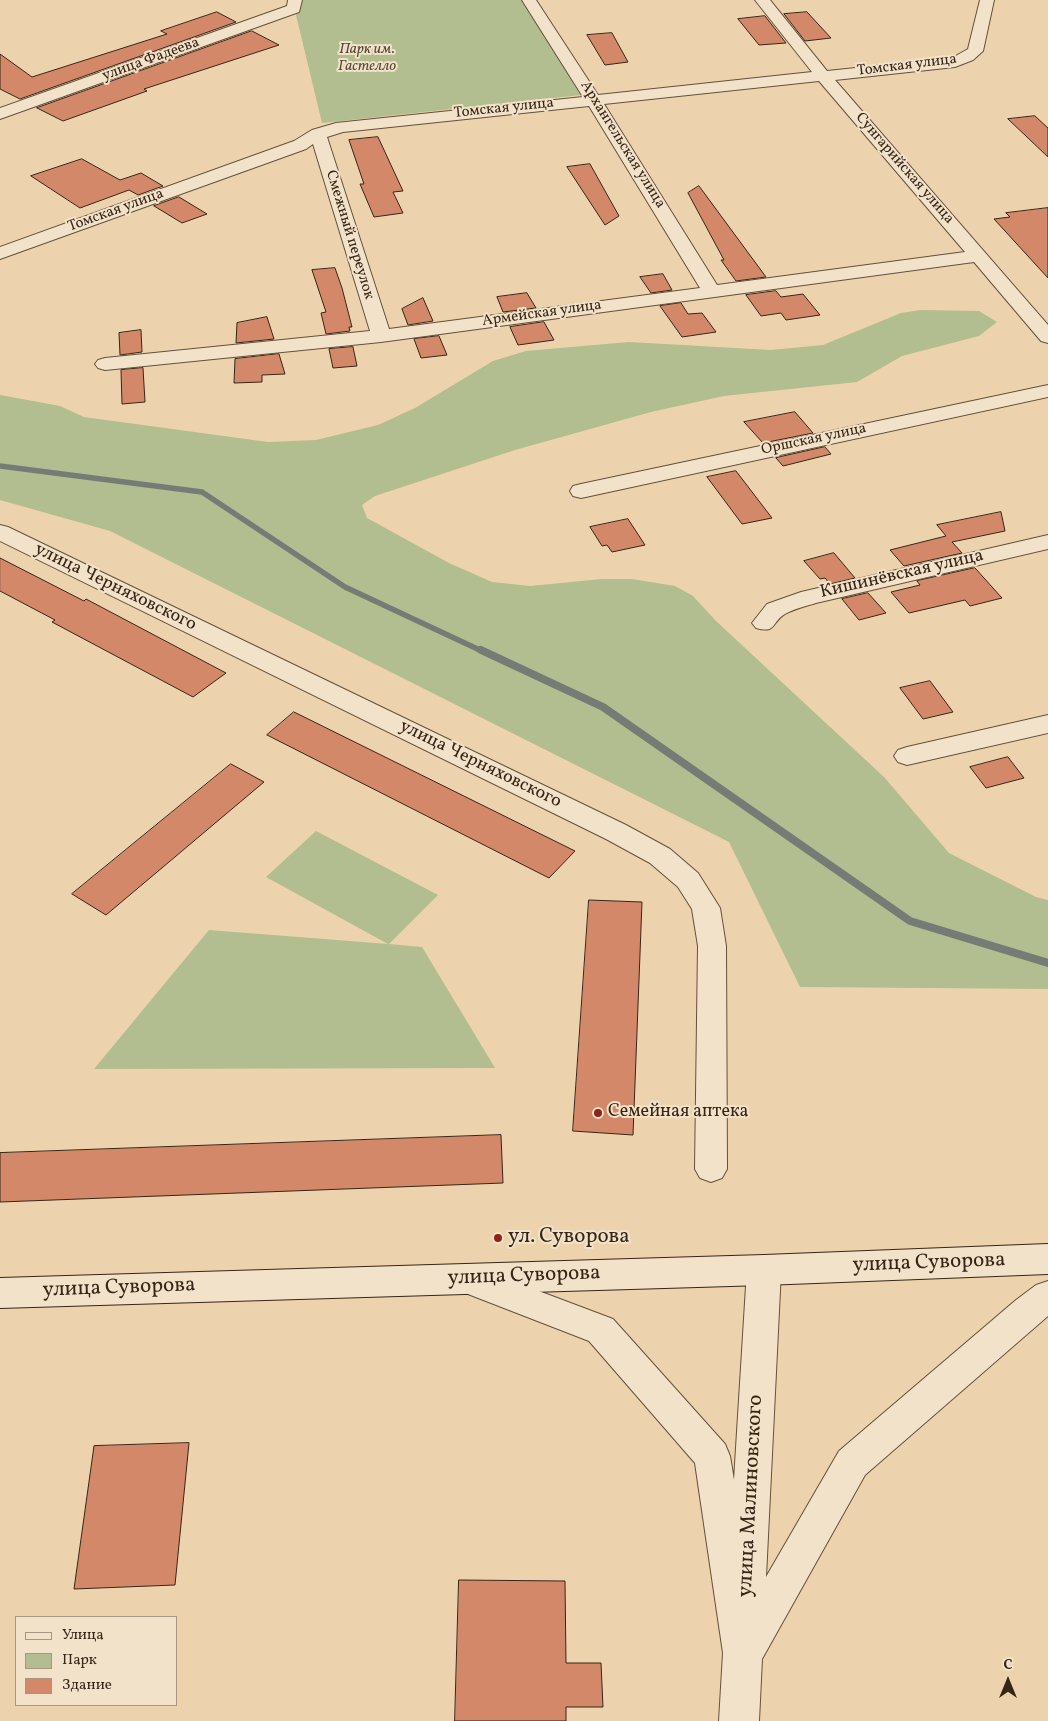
<!DOCTYPE html>
<meta charset="utf-8">
<style>
body{margin:0}
#map{position:relative;width:1048px;height:1721px;overflow:hidden;background:#ecd3ad;font-family:Vollkorn,serif}
canvas{display:block}
.legend{position:absolute;left:15px;top:1616px;width:162px;height:90px;box-sizing:border-box;background:#f3e2ca;border:1px solid #a89682;margin:0;padding:6px 9px;list-style:none;font-size:15px;color:#372517}
.legend li{display:flex;align-items:center;gap:10px;height:25px}
.legend b{width:25px;border:1px solid #a89682}
.north{position:absolute;left:983px;top:1656px;width:50px;height:50px;-webkit-text-stroke:4px #f3e2ca;paint-order:stroke;rotate:0deg;font-size:14px;font-weight:700;line-height:20px;text-align:center;color:#372517}
.north::after{content:'';display:block;margin:auto;width:18px;height:22px;background:#372517;clip-path:polygon(50% 0,100% 100%,50% 72%,0 100%)}
</style>
<div id="map">
<canvas width="1048" height="1721"></canvas>
<ul class="legend">
<li><b style="height:6px;background:#f3e2ca"></b>Улица</li>
<li><b style="height:14px;background:#b2be8f"></b>Парк</li>
<li><b style="height:14px;background:#d38869"></b>Здание</li>
</ul>
<div class="north">С</div>
</div>
<script>
const ctx = document.querySelector('canvas').getContext('2d');
ctx.lineJoin = 'round';
function fillPath(path, color) { ctx.fillStyle = color; ctx.fill(path, 'evenodd'); }
function stroke(path, color, width, dash) { ctx.strokeStyle = color; ctx.lineWidth = width; ctx.lineCap = dash ? 'butt' : 'round'; ctx.setLineDash(dash || []); ctx.stroke(path); }
function label(font, color, halo, rows, align = 'center') {
  ctx.font = font + ' Vollkorn,serif'; ctx.lineWidth = 4; ctx.setLineDash([]); ctx.textBaseline = 'middle'; ctx.strokeStyle = halo; ctx.fillStyle = color; for (const [text, x, y, turn = 0] of rows) {
    ctx.save(); ctx.translate(x, y); ctx.rotate((+turn || 0) * Math.PI / 180); ctx.textAlign = isNaN(turn) ? turn : align; if (halo) ctx.strokeText(text, 0, 0); ctx.fillText(text, 0, 0); ctx.restore();
  }
}
fillPath(new Path2D(`
 M 298,0 L 523,0 L 581,95 L 322,123 L 296,15 Z
 M 920,310 L 979,311 L 997,322 L 979,336 L 902,356 L 857,382 L 724,396 L 651,412 L 515,450 L 375,496 L 362,505 L 367,518 L 449,563 L 492,582 L 530,586 L 602,579 L 632,579 L 675,586 L 693,596 L 716,621 L 884,777 L 949,853 L 1036,897 L 1048,900 L 1048,989 L 800,987 L 729,842 L 110,531 L 0,500 L 0,395 L 60,406 L 84,417 L 268,442 L 316,440 L 378,425 L 415,408 L 493,361 L 526,351 L 629,342 L 771,350 L 823,345 L 901,313 Z
 M 316,831 L 438,895 L 389,944 L 422,947 L 495,1068 L 94,1069 L 209,930 L 388,944 L 266,877 Z`), '#b2be8f');
stroke(new Path2D(`
 M 0,466 L 202,492 L 345,587 L 484,652`), '#747c75', 5.5);
stroke(new Path2D(`
 M 481,650 L 603,707 L 910,921 L 1048,963`), '#747c75', 8);
const building = new Path2D(`
 M 217,12 L 236,22 L 20,99 L 0,89 L 0,54 L 32,77 L 167,34 L 161,31 Z
 M 807,12 L 831,38 L 805,41 L 784,14 Z
 M 765,16 L 786,43 L 759,45 L 738,19 Z
 M 252,31 L 279,45 L 144,89 L 147,91 L 63,121 L 37,108 Z
 M 612,33 L 628,62 L 605,65 L 587,35 Z
 M 1035,116 L 1048,128 L 1048,157 L 1008,119 Z
 M 378,137 L 403,191 L 393,192 L 403,213 L 374,217 L 360,184 L 364,184 L 349,140 Z
 M 82,159 L 120,180 L 141,173 L 163,186 L 138,195 L 129,190 L 80,208 L 31,176 Z
 M 590,164 L 619,216 L 605,225 L 567,167 Z
 M 699,186 L 766,277 L 736,281 L 721,260 L 724,260 L 688,193 Z
 M 179,197 L 207,214 L 182,223 L 154,206 Z
 M 1048,208 L 1048,278 L 994,219 L 1010,217 L 1006,213 Z
 M 335,268 L 342,288 L 352,327 L 349,327 L 350,331 L 326,334 L 321,313 L 326,312 L 312,270 Z
 M 663,274 L 672,290 L 651,293 L 640,277 Z
 M 776,291 L 781,297 L 803,294 L 820,315 L 786,320 L 781,313 L 761,316 L 746,295 Z
 M 527,293 L 536,308 L 503,312 L 497,297 Z
 M 423,298 L 433,321 L 408,325 L 402,309 Z
 M 681,303 L 688,314 L 702,313 L 716,332 L 682,337 L 660,306 Z
 M 267,317 L 274,339 L 236,343 L 237,323 Z
 M 544,322 L 554,340 L 518,345 L 510,327 Z
 M 141,330 L 142,352 L 120,355 L 119,333 Z
 M 439,336 L 447,355 L 421,358 L 414,339 Z
 M 353,347 L 357,366 L 333,368 L 329,349 Z
 M 279,354 L 285,374 L 262,375 L 262,382 L 234,383 L 235,359 Z
 M 143,368 L 145,402 L 122,404 L 121,370 Z
 M 795,412 L 813,433 L 763,443 L 744,422 Z
 M 825,447 L 831,454 L 783,466 L 776,458 Z
 M 736,471 L 772,518 L 742,524 L 707,477 Z
 M 1001,512 L 1005,531 L 952,542 L 962,553 L 904,566 L 890,550 L 946,536 L 937,525 Z
 M 628,519 L 645,545 L 612,552 L 607,545 L 602,546 L 590,527 Z
 M 834,553 L 855,578 L 830,584 L 825,578 L 820,579 L 804,561 Z
 M 0,558 L 84,601 L 86,599 L 226,673 L 193,697 L 52,622 L 55,620 L 0,591 Z
 M 975,568 L 1002,598 L 970,606 L 965,600 L 909,613 L 891,592 L 920,585 L 917,581 Z
 M 868,593 L 886,613 L 859,620 L 842,599 Z
 M 930,681 L 953,712 L 923,719 L 900,688 Z
 M 294,712 L 575,851 L 549,878 L 267,735 Z
 M 1008,757 L 1024,778 L 986,788 L 970,767 Z
 M 231,764 L 264,782 L 106,915 L 72,894 Z
 M 589,900 L 642,902 L 633,1135 L 573,1131 Z
 M 501,1135 L 503,1183 L 0,1202 L 0,1153 Z
 M 189,1443 L 175,1585 L 74,1589 L 94,1446 Z
 M 459,1580 L 565,1581 L 566,1663 L 601,1663 L 603,1707 L 566,1707 L 566,1721 L 455,1721 Z`);
fillPath(building, '#d38869');
stroke(building, '#372517', 1);
const minor = new Path2D(`
 M 288,0 L 302,0 L 299,12 L 0,119 L 0,108 L 287,6 Z
 M 522,0 L 536,0 L 598,95 L 812,72 L 755,0 L 770,0 L 827,71 L 952,58 L 968,49 L 980,0 L 994,0 L 983,51 L 973,60 L 955,67 L 835,80 L 1048,325 L 1048,343 L 1041,341 L 974,262 L 381,342 L 105,370 L 98,368 L 95,364 L 98,360 L 105,358 L 370,331 L 313,144 L 306,149 L 0,259 L 0,247 L 294,141 L 312,130 L 336,123 L 583,97 ZM 819,81 L 965,252 L 717,285 L 604,104 ZM 589,106 L 700,288 L 389,329 L 327,137 L 343,132 Z
 M 1048,385 L 1048,397 L 581,498 L 573,496 L 570,491 L 573,486 L 581,484 Z
 M 0,525 L 8,527 L 626,825 L 670,849 L 698,873 L 720,908 L 726,946 L 727,1169 L 722,1178 L 711,1182 L 700,1178 L 695,1169 L 698,946 L 692,909 L 678,887 L 650,863 L 606,839 L 0,541 Z
 M 1048,535 L 1048,549 L 816,603 C 806,606 794,609 785,614 C 771,622 777,634 756,628 L 752,623 L 767,604 L 801,592 Z
 M 1048,715 L 1048,733 L 907,765 L 898,762 L 894,756 L 898,750 L 907,747 Z`);
const tertiary = new Path2D(`
 M 764,1255 L 776,1260 L 781,1270 L 766,1577 L 839,1451 L 1016,1300 L 1036,1285 L 1048,1281 L 1048,1316 L 865,1475 L 762,1659 L 759,1721 L 719,1721 L 723,1653 L 695,1463 L 589,1341 L 455,1289 L 450,1279 L 455,1269 L 467,1264 L 613,1319 L 725,1444 L 730,1456 L 734,1480 L 747,1270 L 752,1260 Z`);
const secondary = new Path2D(`
 M 1048,1244 L 1048,1274 L 764,1285 L 0,1308 L 0,1278 L 764,1255 Z`);
stroke(minor, '#64503c', 2);
stroke(tertiary, '#64503c', 2);
stroke(secondary, '#372517', 2);
fillPath(minor, '#f3e2ca');
fillPath(tertiary, '#f3e2ca');
fillPath(secondary, '#f3e2ca');
for (const [x, y, r, color] of [
 [598,1113,5,"#8f2418"],
 [498,1238,5,"#8f2418"]
]) { const dot = new Path2D(); dot.arc(x, y, r, 0, 2 * Math.PI); ctx.fillStyle = color; ctx.fill(dot); stroke(dot, '#f3e2ca', 2); }
label('italic 15px', '#564b35', '#f3e2ca', [
 ["Парк им.",367,50],
 ["Гастелло",367,67]
]);
label('15px', '#372517', '#f3e2ca', [
 ["улица Фадеева",151,60,-20],
 ["Томская улица",907,66,-7],
 ["Томская улица",504,109,-6],
 ["Архангельская улица",622,145,58],
 ["Сунгарийская улица",904,169,49],
 ["Томская улица",116,211,-20],
 ["Смежный переулок",349,235,73],
 ["Армейская улица",542,314,-8],
 ["Оршская улица",814,440,-12]
]);
label('18px', '#372517', '#f3e2ca', [
 ["Кишинёвская улица",902,575,-13],
 ["улица Черняховского",115,588,26],
 ["улица Черняховского",480,765,26]
]);
label('18px', '#372517', '#f3e2ca', [
 ["Семейная аптека",608,1113]
], 'left');
label('21px', '#372517', '#f3e2ca', [
 ["ул. Суворова",508,1238]
], 'left');
label('21px', '#372517', '#f3e2ca', [
 ["улица Суворова",929,1264,-2],
 ["улица Суворова",524,1277,-2],
 ["улица Суворова",119,1289,-2],
 ["улица Малиновского",752,1496,-87]
]);
</script>
